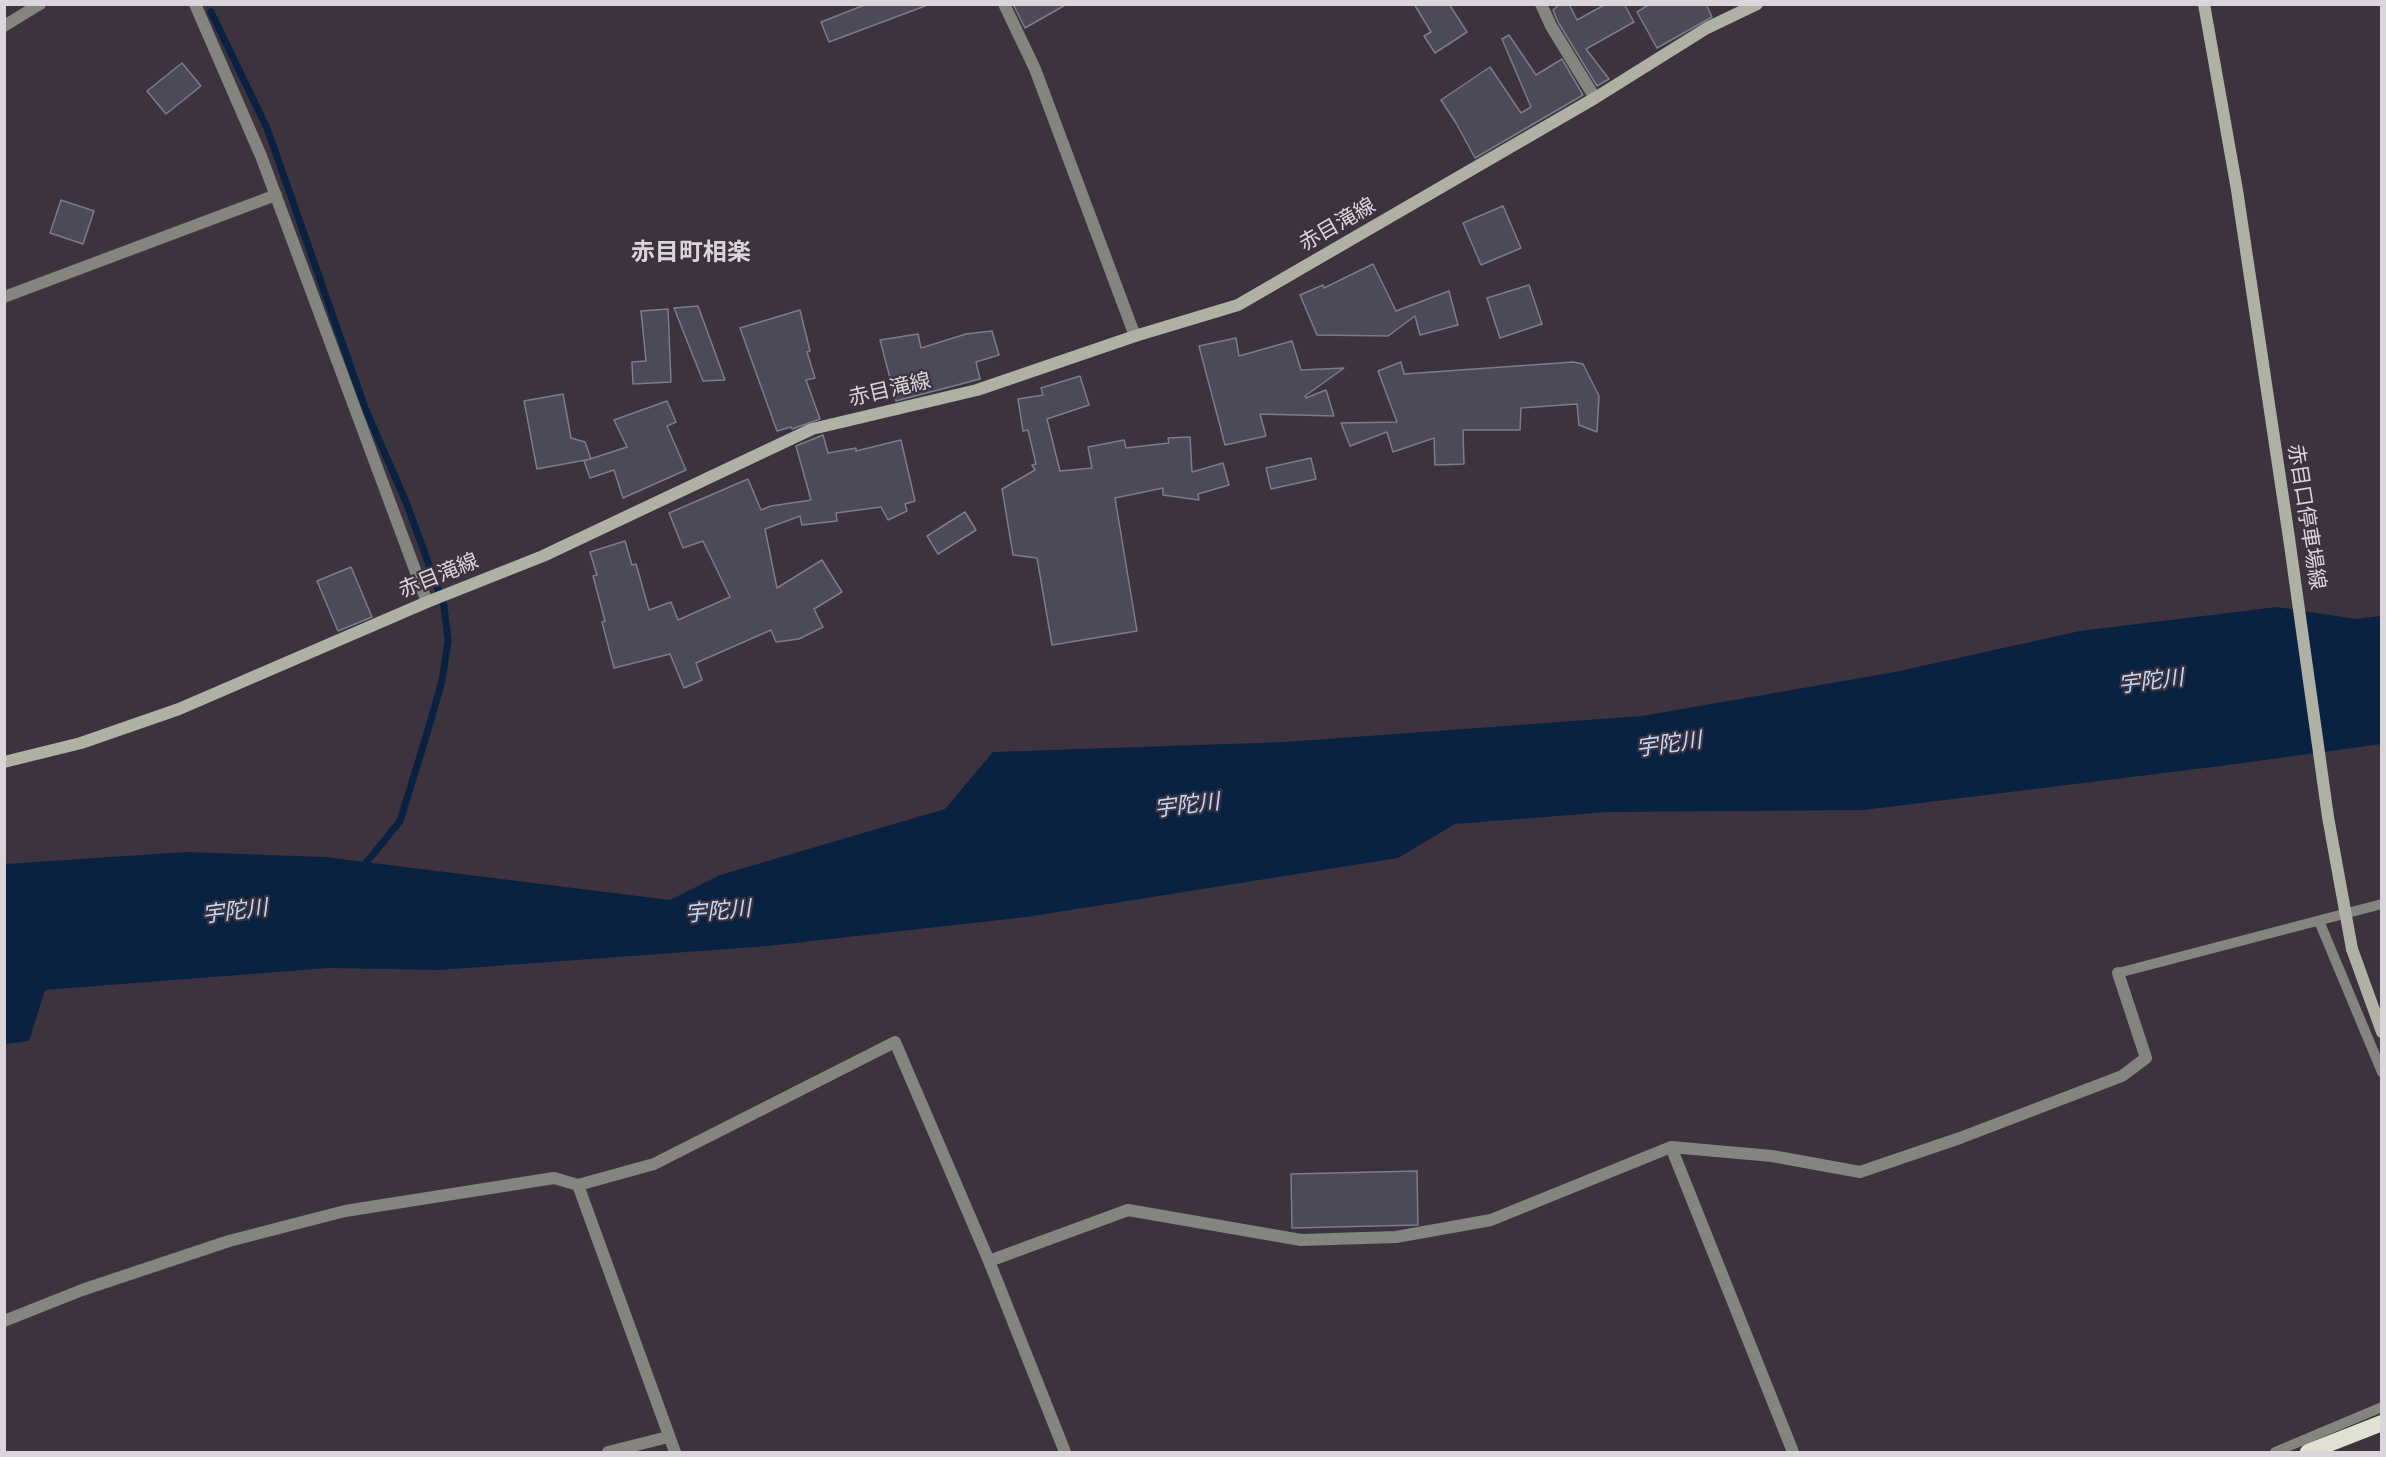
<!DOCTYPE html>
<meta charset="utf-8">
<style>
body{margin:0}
#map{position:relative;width:2386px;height:1457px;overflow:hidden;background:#3d333e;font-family:Jost,sans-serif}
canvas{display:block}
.frame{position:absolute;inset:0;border:6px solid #dad4db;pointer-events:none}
</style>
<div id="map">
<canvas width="2386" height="1457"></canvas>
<div class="frame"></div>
</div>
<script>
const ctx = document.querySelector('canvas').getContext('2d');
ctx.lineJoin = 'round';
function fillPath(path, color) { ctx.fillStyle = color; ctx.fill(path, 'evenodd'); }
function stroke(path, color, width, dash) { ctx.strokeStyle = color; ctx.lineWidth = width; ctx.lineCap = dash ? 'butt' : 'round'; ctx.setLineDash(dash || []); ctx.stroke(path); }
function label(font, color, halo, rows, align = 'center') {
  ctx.font = font + ' Jost,"Noto Sans JP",sans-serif'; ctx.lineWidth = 4.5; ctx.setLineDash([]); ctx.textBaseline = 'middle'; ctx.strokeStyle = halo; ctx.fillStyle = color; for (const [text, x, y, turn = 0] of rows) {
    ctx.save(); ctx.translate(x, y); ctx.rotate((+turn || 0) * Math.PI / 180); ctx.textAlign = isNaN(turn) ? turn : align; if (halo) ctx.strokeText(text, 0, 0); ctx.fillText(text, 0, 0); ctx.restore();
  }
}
fillPath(new Path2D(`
 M 2277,607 L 2356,619 L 2381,616 L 2381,744 L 2221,766 L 1864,810 L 1608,812 L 1455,824 L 1398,858 L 1026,917 L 768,946 L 440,970 L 329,968 L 45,990 L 29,1041 L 5,1044 L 5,864 L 186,852 L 325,857 L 670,900 L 720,875 L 945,809 L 993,752 L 1285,742 L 1642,716 L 1895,672 L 2080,631 Z`), '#092241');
stroke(new Path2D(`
 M 211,12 L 267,128 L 365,408 L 406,502 L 444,606 L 448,641 L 442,681 L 425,740 L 400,821 L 361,869`), '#092241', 7);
const building = new Path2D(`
 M 867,4 L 925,4 L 925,6 L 829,42 L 821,22 Z
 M 1013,4 L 1067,4 L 1025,28 Z
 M 1414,4 L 1449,4 L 1467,32 L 1435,53 L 1424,36 L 1431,32 Z
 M 1560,4 L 1569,4 L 1577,20 L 1606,4 L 1624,4 L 1634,22 L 1586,49 L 1609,79 L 1597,86 L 1558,22 L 1553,10 Z
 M 1650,4 L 1706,4 L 1712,17 L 1657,48 L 1637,12 Z
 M 1509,35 L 1536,75 L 1562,59 L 1583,95 L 1475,158 L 1456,123 L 1441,100 L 1490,67 L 1521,113 L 1531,107 L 1502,39 Z
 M 182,63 L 201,86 L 166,114 L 147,91 Z
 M 61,200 L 94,211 L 83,244 L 50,233 Z
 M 1503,206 L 1521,248 L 1481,265 L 1463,223 Z
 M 1373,264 L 1396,311 L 1449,291 L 1458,325 L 1420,335 L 1415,316 L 1388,336 L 1317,335 L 1300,295 L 1323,285 L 1324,288 Z
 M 1529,285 L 1542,324 L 1500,338 L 1487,298 Z
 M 698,306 L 725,380 L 703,381 L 674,308 Z
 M 668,309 L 671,382 L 633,384 L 632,362 L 646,361 L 641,311 Z
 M 800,310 L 810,351 L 807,352 L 815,378 L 806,380 L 820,419 L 792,429 L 791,427 L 777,431 L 740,328 Z
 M 992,331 L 999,355 L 976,362 L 980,379 L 896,401 L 880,340 L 918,334 L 921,348 L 966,334 Z
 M 1236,338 L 1239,356 L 1292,341 L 1301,370 L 1344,368 L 1305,396 L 1306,398 L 1326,390 L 1334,416 L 1260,414 L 1266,436 L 1225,445 L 1199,346 Z
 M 1401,362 L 1404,374 L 1573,362 L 1583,364 L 1599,396 L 1597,432 L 1579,425 L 1577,404 L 1521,408 L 1520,430 L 1463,430 L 1464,464 L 1435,465 L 1434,438 L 1393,452 L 1387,432 L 1350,446 L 1341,423 L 1397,422 L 1378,371 Z
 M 1080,376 L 1089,405 L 1047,419 L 1060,471 L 1092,468 L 1088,447 L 1124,440 L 1126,448 L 1169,443 L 1168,438 L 1190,437 L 1192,472 L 1223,463 L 1229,485 L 1198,494 L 1199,500 L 1163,495 L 1163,488 L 1115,498 L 1137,631 L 1052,645 L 1037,558 L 1013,555 L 1002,489 L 1035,470 L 1032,465 L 1036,464 L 1028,430 L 1023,431 L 1018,399 L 1043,395 L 1041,388 Z
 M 563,394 L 571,438 L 585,442 L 591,459 L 537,469 L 524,401 Z
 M 667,401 L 676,422 L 667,426 L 686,470 L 623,498 L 614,470 L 590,478 L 584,461 L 627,447 L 614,420 Z
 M 823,435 L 828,453 L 856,448 L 856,451 L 901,440 L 915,501 L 905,504 L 907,511 L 888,520 L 881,507 L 836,513 L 837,521 L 802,525 L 800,516 L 765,529 L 777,588 L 822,560 L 842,592 L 814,609 L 823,627 L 799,639 L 776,642 L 771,630 L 696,663 L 702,680 L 684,688 L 670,654 L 614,668 L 602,622 L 605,621 L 593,576 L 597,575 L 590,552 L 625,541 L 632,565 L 636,564 L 649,610 L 671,602 L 678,620 L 730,597 L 703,541 L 683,548 L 669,513 L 748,479 L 761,510 L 771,506 L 811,500 L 796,446 Z
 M 1311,458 L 1316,479 L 1271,489 L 1266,468 Z
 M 965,512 L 976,530 L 938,554 L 927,536 Z
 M 351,567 L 372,617 L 338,631 L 317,581 Z
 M 1417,1171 L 1418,1225 L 1292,1228 L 1291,1174 Z`);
fillPath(building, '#4a4a58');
stroke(building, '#7c7c8c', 1.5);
stroke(new Path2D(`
 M 2319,921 L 2382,1072
 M 2118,973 L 2382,904
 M 2275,1452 L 2382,1407`), '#84857e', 10);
stroke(new Path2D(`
 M 195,4 L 261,156 L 427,602
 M 1004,4 L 1035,69 L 1135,336
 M 1541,4 L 1551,26 L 1595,98
 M 4,26 L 40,4
 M 4,297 L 276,195
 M 1671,1147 L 1793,1452
 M 578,1185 L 675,1452
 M 989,1261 L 1128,1210 L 1301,1240 L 1396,1237 L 1491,1220 L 1671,1147 L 1772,1156 L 1860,1172 L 1960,1138 L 2122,1076 L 2146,1058 L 2118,973
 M 4,1321 L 82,1290 L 229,1241 L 345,1211 L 554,1178 L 578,1185 L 654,1164 L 895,1042 L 989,1261 L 1065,1452
 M 608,1452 L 668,1437`), '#84857e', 12);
stroke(new Path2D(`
 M 2204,4 L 2237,190 L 2289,538
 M 4,762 L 81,743 L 179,709 L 427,602 L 543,556 L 812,429 L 977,390 L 1135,336 L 1238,305 L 1595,98 L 1707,28 L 1757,4
 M 2352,949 L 2382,1032`), '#afb1a5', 12);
stroke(new Path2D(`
 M 2308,1452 L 2382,1423`), '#dfe2d2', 16);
stroke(new Path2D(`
 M 2289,538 L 2328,817 L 2352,949`), '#afb1a5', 12);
label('21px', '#dad4db', '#3d333e', [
 ["赤目滝線",1338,226,-30],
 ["赤目滝線",890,391,-13],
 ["赤目口停車場線",2305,517,81],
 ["赤目滝線",439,577,-22]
]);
label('italic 22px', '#bed9fc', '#3d333e', [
 ["宇陀川",2151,683,-7],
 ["宇陀川",1669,746,-8],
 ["宇陀川",1187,807,-7],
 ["宇陀川",235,913,-7],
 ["宇陀川",718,913,-5]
]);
label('bold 24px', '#dad4db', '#3d333e', [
 ["赤目町相楽",691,254]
]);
</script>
